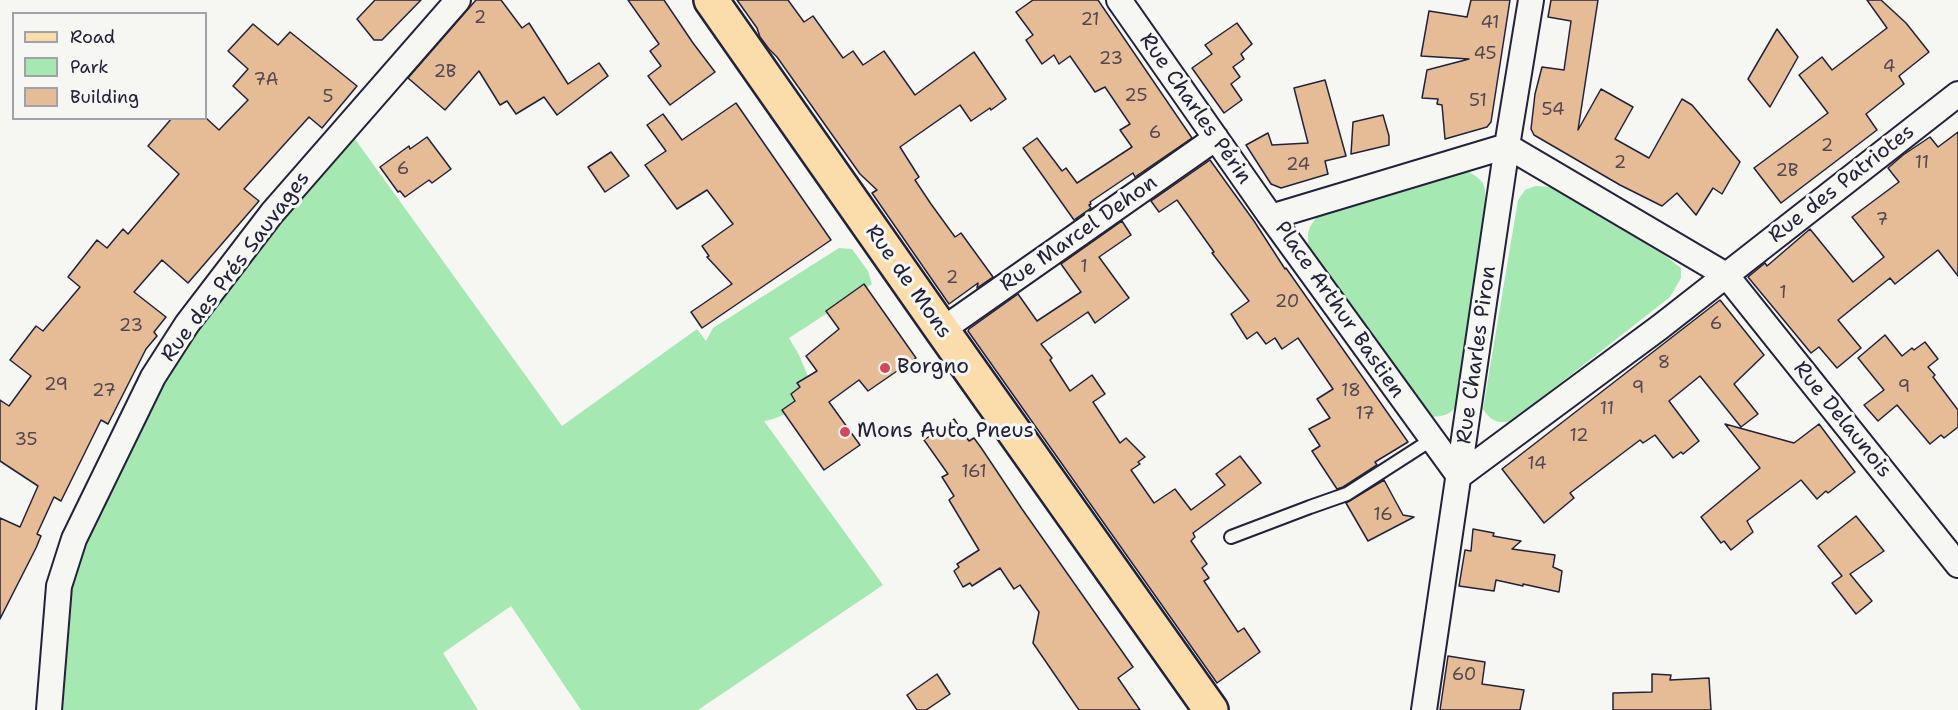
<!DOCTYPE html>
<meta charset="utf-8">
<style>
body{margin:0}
#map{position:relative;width:1958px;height:710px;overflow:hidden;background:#f6f6f2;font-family:"Shantell Sans",sans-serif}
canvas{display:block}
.legend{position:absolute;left:12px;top:12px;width:195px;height:108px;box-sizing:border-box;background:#f6f6f2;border:2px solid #a1a1a9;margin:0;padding:8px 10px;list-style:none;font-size:18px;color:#22223b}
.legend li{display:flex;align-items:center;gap:12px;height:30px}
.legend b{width:30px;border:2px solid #a1a1a9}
</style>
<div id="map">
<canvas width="1958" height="710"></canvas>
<ul class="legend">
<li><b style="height:8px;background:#fbddab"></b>Road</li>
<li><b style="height:16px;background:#a5e8b2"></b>Park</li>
<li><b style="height:16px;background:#e6bc96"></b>Building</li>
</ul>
</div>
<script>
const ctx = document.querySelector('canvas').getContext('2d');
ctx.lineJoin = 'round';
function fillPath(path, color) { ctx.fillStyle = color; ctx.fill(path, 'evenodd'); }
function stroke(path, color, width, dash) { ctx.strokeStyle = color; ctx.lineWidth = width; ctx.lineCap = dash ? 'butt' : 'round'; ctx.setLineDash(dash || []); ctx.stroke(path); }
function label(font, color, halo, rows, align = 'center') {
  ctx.font = font + ' "Shantell Sans",sans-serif'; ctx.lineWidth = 6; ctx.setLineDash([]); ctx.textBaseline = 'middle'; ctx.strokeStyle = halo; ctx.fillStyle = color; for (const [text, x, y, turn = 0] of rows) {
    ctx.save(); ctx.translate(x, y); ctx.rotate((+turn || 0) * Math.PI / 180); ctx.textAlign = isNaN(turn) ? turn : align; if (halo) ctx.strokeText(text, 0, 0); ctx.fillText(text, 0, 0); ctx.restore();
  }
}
fillPath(new Path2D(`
 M 347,128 L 562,426 L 697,329 L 706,341 L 713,328 L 839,248 L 852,249 L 868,271 L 872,284 L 789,338 L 799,355 L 812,386 C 800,406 786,417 764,421 L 883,585 L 698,710 L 581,710 L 511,606 L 443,653 L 478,710 L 49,710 L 59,586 L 153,377 Z
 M 1465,170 C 1487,181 1486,186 1485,209 L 1459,401 C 1453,414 1446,416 1431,417 L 1423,409 L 1309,248 C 1306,229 1310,224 1323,211 Z
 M 1535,186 L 1550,187 L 1663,254 L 1681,268 L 1681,278 L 1670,297 L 1512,421 C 1497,424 1491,421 1483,409 L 1518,200 L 1525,190 Z`), '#a5e8b2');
const building = new Path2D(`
 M 375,0 L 421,0 L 382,40 L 374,40 L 357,19 Z
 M 476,0 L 501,0 L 522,28 L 529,23 L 568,84 L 599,63 L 608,76 L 557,115 L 544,97 L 516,114 L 507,101 L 500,105 L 479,71 L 445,110 L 408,78 Z
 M 628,0 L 664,0 L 693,43 L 715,72 L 670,105 L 648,76 L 661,66 L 650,51 L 659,44 Z
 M 737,0 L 788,0 L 804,22 L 813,16 L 843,58 L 853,51 L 863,65 L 884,51 L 915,95 L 974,52 L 1006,99 L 991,110 L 990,108 L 971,121 L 960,105 L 900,147 L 919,177 L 915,180 L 931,204 L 955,237 L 961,233 L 993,277 L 977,288 L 978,283 L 949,304 L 872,193 L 877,190 L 860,174 L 777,57 L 769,49 L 760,37 L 757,28 Z
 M 1033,0 L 1098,0 L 1192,138 L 1135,177 L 1133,173 L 1090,202 L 1091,204 L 1089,205 L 1091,208 L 1074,220 L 1023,148 L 1037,138 L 1062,171 L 1066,168 L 1077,183 L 1132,147 L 1120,130 L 1130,124 L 1105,87 L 1095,92 L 1070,56 L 1059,64 L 1054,55 L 1042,64 L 1026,40 L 1033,35 L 1016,12 Z
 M 1471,0 L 1510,0 L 1491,122 L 1487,127 L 1445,139 L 1442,105 L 1437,104 L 1438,99 L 1422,98 L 1427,70 L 1469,59 L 1421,56 L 1429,11 L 1467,17 Z
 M 1551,0 L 1598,0 L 1578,130 L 1601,89 L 1633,107 L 1615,139 L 1649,158 L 1682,99 L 1692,105 L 1740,162 L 1722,194 L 1713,188 L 1696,215 L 1677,193 L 1662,206 L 1620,185 L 1534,135 L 1531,129 L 1535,94 L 1542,67 L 1564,70 L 1571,21 L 1548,17 Z
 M 1867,0 L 1881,0 L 1906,23 L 1929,52 L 1899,76 L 1904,84 L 1866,114 L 1877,130 L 1781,203 L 1754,168 L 1828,113 L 1799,75 L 1822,57 L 1832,70 L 1887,28 Z
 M 1237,23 L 1252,44 L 1241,54 L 1244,59 L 1233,67 L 1240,77 L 1231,84 L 1242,100 L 1224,113 L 1192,68 L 1212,54 L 1205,45 Z
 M 253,24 L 278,45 L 290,32 L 357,86 L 322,128 L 309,117 L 244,189 L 259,201 L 188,283 L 162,260 L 134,292 L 166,317 L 154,332 L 157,336 L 146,349 L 108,424 L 101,420 L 61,501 L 54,497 L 37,534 L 41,536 L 36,548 L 0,619 L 0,518 L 20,527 L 38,486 L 0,461 L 0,400 L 9,406 L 31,376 L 10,360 L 36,326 L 43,331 L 80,287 L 68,277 L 97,240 L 107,248 L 123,229 L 128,234 L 179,174 L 148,146 L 172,118 L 206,118 L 219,130 L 248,100 L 233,86 L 248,69 L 228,51 Z
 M 1777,29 L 1798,57 L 1770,107 L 1748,79 Z
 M 1325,80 L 1346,156 L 1325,161 L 1328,174 L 1281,188 L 1271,184 L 1246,145 L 1268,133 L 1272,145 L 1308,143 L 1294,88 Z
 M 736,103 L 831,240 L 702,328 L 691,312 L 732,284 L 707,257 L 709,256 L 702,246 L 733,224 L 707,190 L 677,209 L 645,165 L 666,151 L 647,125 L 663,114 L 682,140 Z
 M 1383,115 L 1389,136 L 1389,145 L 1351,154 L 1353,122 Z
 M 1958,132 L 1958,276 L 1938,250 L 1895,284 L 1890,278 L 1838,320 L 1861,348 L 1837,368 L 1819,347 L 1811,353 L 1748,277 L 1765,263 L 1767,266 L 1810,229 L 1853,282 L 1884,257 L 1852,217 L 1899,182 L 1888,168 L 1903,155 L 1930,137 L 1938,147 Z
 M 427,137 L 451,169 L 432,183 L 429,180 L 405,197 L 400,191 L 398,192 L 380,167 L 409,146 L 410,149 Z
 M 611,152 L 629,176 L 605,192 L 588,167 Z
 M 1210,160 L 1254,221 L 1285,269 L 1286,268 L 1408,442 L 1375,462 L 1377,465 L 1343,487 L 1337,489 L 1312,451 L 1320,446 L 1309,429 L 1330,418 L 1317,399 L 1333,389 L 1298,338 L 1282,349 L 1275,338 L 1266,344 L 1257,332 L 1247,339 L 1231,314 L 1249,301 L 1212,253 L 1214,252 L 1177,200 L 1159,212 L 1151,201 Z
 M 1122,221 L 1131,235 L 1099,257 L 1129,298 L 1095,323 L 1088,312 L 1041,344 L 1052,358 L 1050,360 L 1070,391 L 1092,375 L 1105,394 L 1093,402 L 1120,443 L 1126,438 L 1145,457 L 1138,462 L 1140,464 L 1131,470 L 1154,503 L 1175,489 L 1191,510 L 1225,485 L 1216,474 L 1240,456 L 1261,483 L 1193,533 L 1195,537 L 1191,541 L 1207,564 L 1202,568 L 1209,578 L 1204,581 L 1238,632 L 1244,628 L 1260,652 L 1217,683 L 968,331 L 969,329 L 1018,294 L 1037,321 L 1081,292 L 1061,264 Z
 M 864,284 L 916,358 L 868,391 L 859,380 L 829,402 L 860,445 L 824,470 L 782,410 L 795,401 L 791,394 L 800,387 L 797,383 L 817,371 L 806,356 L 839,329 L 826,311 Z
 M 1720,300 L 1764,355 L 1734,384 L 1758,414 L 1741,427 L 1700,376 L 1669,401 L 1699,441 L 1683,454 L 1681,452 L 1673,458 L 1655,435 L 1643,443 L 1640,440 L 1570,493 L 1574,498 L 1544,523 L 1502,469 Z
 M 1885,335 L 1902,356 L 1912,348 L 1914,350 L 1925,342 L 1938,359 L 1928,367 L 1935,375 L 1933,377 L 1958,410 L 1958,427 L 1944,438 L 1941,435 L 1930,444 L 1897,405 L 1878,421 L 1864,405 L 1884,390 L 1858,358 Z
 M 954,419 L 969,441 L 974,438 L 982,449 L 1022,509 L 1133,667 L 1118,678 L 1140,710 L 1079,710 L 1033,643 L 1039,612 L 1020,585 L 1014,589 L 1000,568 L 972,586 L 970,583 L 963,587 L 954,571 L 959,567 L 957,564 L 979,550 L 949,500 L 954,496 L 942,477 L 948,474 L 924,440 Z
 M 1725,424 L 1794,443 L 1819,424 L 1855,472 L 1828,493 L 1826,491 L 1817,499 L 1801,480 L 1747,521 L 1753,532 L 1731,550 L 1724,541 L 1721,543 L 1701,517 L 1760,468 Z
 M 1384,480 L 1403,515 L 1414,517 L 1368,541 L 1346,503 Z
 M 1856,516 L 1884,551 L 1850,574 L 1872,601 L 1856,614 L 1832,583 L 1842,576 L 1818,546 Z
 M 1473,529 L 1494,533 L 1493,536 L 1521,541 L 1512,549 L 1555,555 L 1553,567 L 1562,571 L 1559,592 L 1523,584 L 1523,586 L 1496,580 L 1494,591 L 1459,586 L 1465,550 L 1471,551 Z
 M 1448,656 L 1485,662 L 1482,684 L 1524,690 L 1520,710 L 1440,710 Z
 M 937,674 L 950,694 L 926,710 L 917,710 L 907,695 Z
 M 1652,674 L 1671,675 L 1670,680 L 1709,678 L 1711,710 L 1613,710 L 1613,693 L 1652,692 Z`);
fillPath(building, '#e6bc96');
stroke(building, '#22223b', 1.5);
const service = new Path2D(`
 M 1231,537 L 1310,507 L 1347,494 L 1431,440`);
const minor = new Path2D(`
 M 1119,0 L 1271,217
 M 1958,94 L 1660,327 L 1459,476 L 1271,217 L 1507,146 L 1726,275 L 1958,565
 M 942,330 L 1216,138
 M 49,710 L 59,586 L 74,539 L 153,377 L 187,324 L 272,213 L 458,0
 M 1424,710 L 1507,146 L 1531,0`);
const primary = new Path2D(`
 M 711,0 L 942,330 L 1211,710`);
stroke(service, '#22223b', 16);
stroke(minor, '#22223b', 28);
stroke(primary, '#22223b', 38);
stroke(service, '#f6f6f2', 12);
stroke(minor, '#f6f6f2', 24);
stroke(primary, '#fbddab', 33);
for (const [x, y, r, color] of [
 [885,368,6,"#d1495b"],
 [845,432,6,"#d1495b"]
]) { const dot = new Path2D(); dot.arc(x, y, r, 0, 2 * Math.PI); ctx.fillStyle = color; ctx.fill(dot); stroke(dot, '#f6f6f2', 2); }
label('18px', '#534852', null, [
 ["2",480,18],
 ["21",1090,20],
 ["41",1490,23],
 ["45",1485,54],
 ["23",1111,59],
 ["4",1889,67],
 ["2B",445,72],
 ["7A",266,80],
 ["25",1136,96],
 ["5",328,97],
 ["51",1478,101],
 ["54",1553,110],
 ["6",1155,133],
 ["2",1827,146],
 ["2",1620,163],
 ["11",1922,163],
 ["24",1298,165],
 ["6",403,169],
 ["2B",1787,171],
 ["7",1882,220],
 ["1",1084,267],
 ["2",952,278],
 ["1",1783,293],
 ["20",1287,302],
 ["6",1716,324],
 ["23",131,326],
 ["8",1664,363],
 ["29",56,385],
 ["9",1904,387],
 ["9",1638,388],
 ["27",104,391],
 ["18",1351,391],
 ["11",1607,409],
 ["17",1365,414],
 ["12",1579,436],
 ["35",26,440],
 ["14",1537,464],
 ["161",974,472],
 ["16",1383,515],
 ["60",1464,675]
]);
label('21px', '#22223b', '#f6f6f2', [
 ["Rue Charles Périn",1195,109,55],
 ["Rue des Patriotes",1842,184,-38],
 ["Rue Marcel Dehon",1079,234,-35],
 ["Rue des Prés Sauvages",236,267,-53],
 ["Rue de Mons",908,282,55],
 ["Place Arthur Bastien",1339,310,55],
 ["Rue Charles Piron",1477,355,-82],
 ["Rue Delaunois",1842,420,51]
]);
label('21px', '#22223b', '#f6f6f2', [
 ["Borgno",897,368],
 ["Mons Auto Pneus",857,432]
], 'left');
</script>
